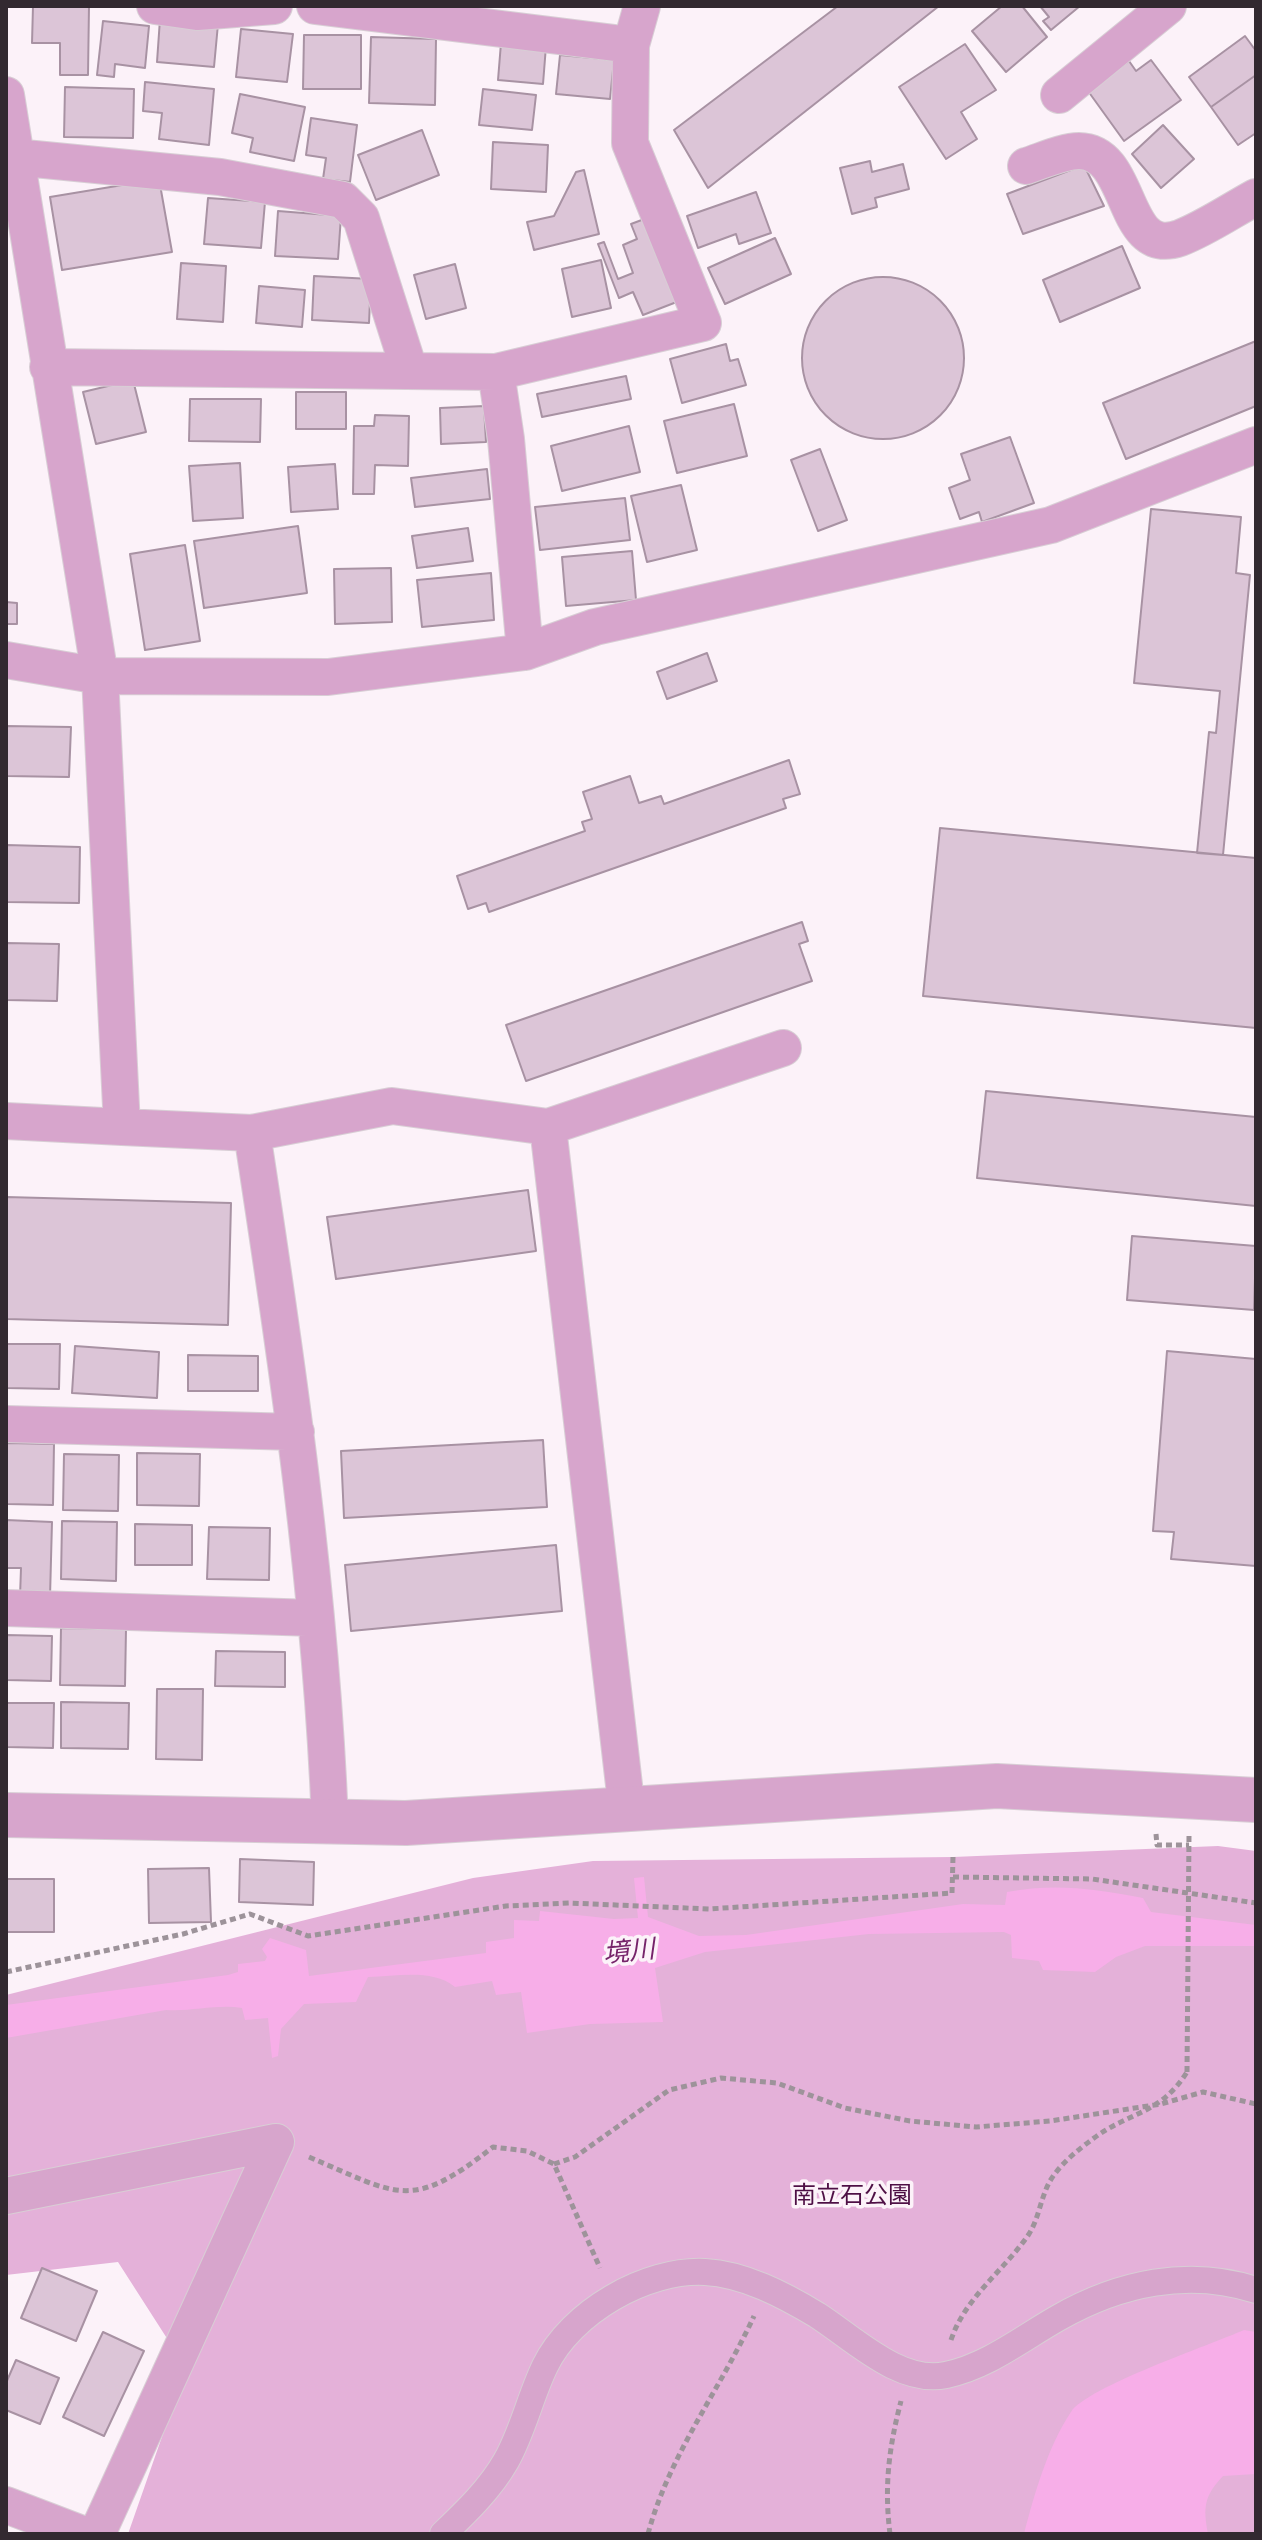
<!DOCTYPE html>
<meta charset="utf-8">
<style>
body{margin:0}
#map{position:relative;width:1262px;height:2540px;overflow:hidden;background:#fcf2f9;font-family:Mulish,sans-serif}
canvas{display:block}
.frame{position:absolute;inset:0;border:8px solid #322930;pointer-events:none}
</style>
<div id="map">
<canvas width="1262" height="2540"></canvas>
<div class="frame"></div>
</div>
<script>
const ctx = document.querySelector('canvas').getContext('2d');
ctx.lineJoin = 'round';
function fillPath(path, color) { ctx.fillStyle = color; ctx.fill(path, 'evenodd'); }
function stroke(path, color, width, dash) { ctx.strokeStyle = color; ctx.lineWidth = width; ctx.lineCap = dash ? 'butt' : 'round'; ctx.setLineDash(dash || []); ctx.stroke(path); }
function label(font, color, halo, rows, align = 'center') {
  ctx.font = font + ' Mulish,"Noto Sans JP",sans-serif'; ctx.lineWidth = 7; ctx.setLineDash([]); ctx.textBaseline = 'middle'; ctx.strokeStyle = halo; ctx.fillStyle = color; for (const [text, x, y, turn = 0] of rows) {
    ctx.save(); ctx.translate(x, y); ctx.rotate((+turn || 0) * Math.PI / 180); ctx.textAlign = isNaN(turn) ? turn : align; if (halo) ctx.strokeText(text, 0, 0); ctx.fillText(text, 0, 0); ctx.restore();
  }
}
fillPath(new Path2D(`
 M 1218,1846 L 1256,1851 L 1256,2534 L 128,2534 L 186,2368 L 118,2262 L 6,2275 L 6,1995 L 473,1878 L 593,1861 L 953,1857 Z`), '#e4b1d9');
fillPath(new Path2D(`
 M 644,1877 L 648,1917 L 699,1936 L 746,1935 L 963,1904 L 1005,1905 L 1007,1892 C 1057,1883 1093,1889 1143,1898 L 1151,1912 L 1256,1925 L 1256,1946 L 1145,1946 L 1116,1957 L 1095,1972 L 1043,1970 L 1039,1961 L 1012,1958 L 1011,1935 L 1004,1932 L 869,1934 L 705,1952 L 655,1968 L 663,2022 L 590,2024 L 527,2033 L 521,1992 L 496,1995 L 492,1981 L 455,1987 C 431,1968 396,1977 368,1977 L 356,2002 L 304,2004 L 281,2029 L 278,2056 L 272,2058 L 268,2018 L 245,2020 L 242,2008 C 217,2004 191,2012 166,2010 L 6,2038 L 6,2005 L 228,1975 L 238,1972 L 238,1964 L 265,1961 L 267,1957 L 262,1949 L 270,1938 L 306,1950 L 309,1976 L 486,1953 L 486,1942 L 514,1938 L 514,1920 L 539,1921 L 540,1911 L 614,1919 L 638,1918 L 634,1878 Z
 M 1244,2330 L 1256,2332 L 1256,2474 L 1223,2476 C 1204,2496 1203,2507 1208,2534 L 1024,2534 C 1034,2495 1048,2446 1071,2412 C 1087,2387 1210,2345 1244,2330 Z`), '#f7aee8');
const building = new Path2D(`
 M 33,6 L 89,6 L 88,75 L 60,75 L 60,43 L 32,43 Z
 M 838,6 L 939,6 L 708,188 L 674,130 Z
 M 1002,6 L 1022,6 L 1047,37 L 1006,72 L 972,31 Z
 M 1040,6 L 1080,6 L 1051,30 L 1043,21 L 1049,17 Z
 M 160,19 L 218,24 L 214,67 L 157,62 Z
 M 103,21 L 149,26 L 145,68 L 115,64 L 114,77 L 97,75 Z
 M 241,29 L 293,34 L 287,82 L 236,77 Z
 M 304,35 L 361,35 L 361,89 L 303,89 Z
 M 1245,36 L 1256,51 L 1256,75 L 1211,107 L 1189,77 Z
 M 371,37 L 436,39 L 435,105 L 369,103 Z
 M 501,43 L 546,46 L 543,84 L 498,80 Z
 M 965,44 L 996,90 L 961,112 L 977,139 L 946,159 L 899,87 Z
 M 560,55 L 614,60 L 610,99 L 556,94 Z
 M 1151,60 L 1181,100 L 1124,141 L 1088,91 L 1129,61 L 1136,71 Z
 M 1256,75 L 1256,133 L 1238,145 L 1211,107 Z
 M 145,82 L 214,89 L 209,145 L 159,139 L 162,113 L 143,111 Z
 M 65,87 L 134,89 L 133,138 L 64,137 Z
 M 483,89 L 536,95 L 532,130 L 479,125 Z
 M 240,94 L 305,107 L 294,161 L 250,152 L 253,138 L 232,133 Z
 M 311,118 L 357,125 L 350,182 L 323,179 L 326,158 L 306,155 Z
 M 1163,125 L 1194,159 L 1161,188 L 1132,154 Z
 M 422,130 L 439,175 L 376,200 L 358,155 Z
 M 493,142 L 548,145 L 546,192 L 491,189 Z
 M 870,161 L 872,172 L 903,164 L 909,189 L 875,198 L 877,207 L 852,214 L 840,168 Z
 M 1084,165 L 1104,206 L 1023,234 L 1007,194 Z
 M 584,170 L 599,234 L 534,250 L 527,222 L 554,216 L 576,172 Z
 M 159,179 L 172,252 L 62,270 L 50,197 Z
 M 756,192 L 771,233 L 739,244 L 736,234 L 698,248 L 687,216 Z
 M 208,198 L 265,202 L 261,248 L 204,244 Z
 M 278,211 L 341,216 L 338,259 L 275,256 Z
 M 655,215 L 687,298 L 643,315 L 633,292 L 619,298 L 598,244 L 604,242 L 618,279 L 633,273 L 623,245 L 637,239 L 631,224 Z
 M 775,238 L 791,274 L 725,304 L 708,268 Z
 M 1122,246 L 1140,288 L 1060,322 L 1043,280 Z
 M 601,260 L 611,308 L 572,317 L 562,269 Z
 M 181,263 L 226,266 L 223,322 L 177,319 Z
 M 455,264 L 466,308 L 426,319 L 414,275 Z
 M 314,276 L 371,279 L 369,323 L 312,320 Z
 M802 358a81 81 0 1 1 162 0a81 81 0 1 1-162 0Z
 M 259,286 L 305,290 L 302,327 L 256,323 Z
 M 1256,341 L 1256,406 L 1126,459 L 1103,403 Z
 M 726,344 L 730,361 L 738,359 L 746,385 L 682,403 L 670,359 Z
 M 626,376 L 631,399 L 542,417 L 537,394 Z
 M 133,380 L 146,432 L 96,444 L 83,392 Z
 M 296,392 L 346,392 L 346,429 L 296,429 Z
 M 190,399 L 261,399 L 260,442 L 189,441 Z
 M 734,404 L 747,456 L 677,473 L 664,421 Z
 M 484,406 L 486,442 L 441,444 L 440,408 Z
 M 375,415 L 409,416 L 408,466 L 375,465 L 374,494 L 353,494 L 354,426 L 374,426 Z
 M 629,426 L 640,472 L 562,491 L 551,446 Z
 M 1010,437 L 1034,503 L 982,522 L 979,512 L 960,519 L 949,488 L 970,480 L 961,454 Z
 M 820,449 L 847,520 L 818,531 L 791,460 Z
 M 240,463 L 243,518 L 193,521 L 189,466 Z
 M 335,464 L 338,509 L 291,512 L 288,467 Z
 M 487,469 L 490,499 L 415,507 L 411,478 Z
 M 681,485 L 697,550 L 647,562 L 631,496 Z
 M 625,498 L 630,540 L 540,550 L 535,507 Z
 M 1151,509 L 1241,517 L 1236,573 L 1250,575 L 1223,855 L 1197,853 L 1209,732 L 1216,733 L 1220,691 L 1134,683 Z
 M 298,526 L 307,593 L 204,608 L 194,541 Z
 M 468,528 L 473,561 L 417,568 L 412,536 Z
 M 185,545 L 200,641 L 145,650 L 130,554 Z
 M 632,551 L 636,600 L 566,606 L 562,557 Z
 M 391,568 L 392,622 L 335,624 L 334,569 Z
 M 491,573 L 494,620 L 422,627 L 417,580 Z
 M 6,602 L 17,603 L 17,624 L 6,624 Z
 M 707,653 L 717,681 L 667,699 L 657,672 Z
 M 6,726 L 71,727 L 69,777 L 6,776 Z
 M 789,760 L 800,794 L 783,799 L 786,808 L 489,912 L 486,903 L 468,909 L 457,876 L 585,831 L 582,822 L 592,819 L 583,792 L 630,776 L 639,803 L 661,796 L 664,804 Z
 M 940,828 L 1256,858 L 1256,1028 L 923,996 Z
 M 6,845 L 80,847 L 79,903 L 6,902 Z
 M 802,922 L 808,941 L 799,944 L 812,981 L 526,1081 L 506,1025 Z
 M 6,943 L 59,944 L 57,1001 L 6,1000 Z
 M 986,1091 L 1256,1117 L 1256,1206 L 977,1178 Z
 M 528,1190 L 536,1251 L 336,1279 L 327,1217 Z
 M 6,1197 L 231,1203 L 228,1325 L 6,1319 Z
 M 1132,1236 L 1256,1246 L 1254,1310 L 1127,1300 Z
 M 6,1344 L 60,1344 L 59,1389 L 6,1388 Z
 M 75,1346 L 159,1352 L 157,1398 L 72,1393 Z
 M 1167,1351 L 1256,1359 L 1256,1566 L 1171,1559 L 1174,1532 L 1153,1531 Z
 M 188,1355 L 258,1356 L 258,1391 L 188,1391 Z
 M 543,1440 L 547,1507 L 344,1518 L 341,1451 Z
 M 7,1443 L 54,1444 L 53,1505 L 7,1504 Z
 M 137,1453 L 200,1454 L 199,1506 L 137,1505 Z
 M 64,1454 L 119,1455 L 118,1511 L 63,1510 Z
 M 6,1520 L 52,1522 L 50,1597 L 20,1597 L 21,1568 L 6,1568 Z
 M 62,1521 L 117,1522 L 116,1581 L 61,1579 Z
 M 135,1524 L 192,1525 L 192,1565 L 135,1565 Z
 M 209,1527 L 270,1528 L 269,1580 L 207,1579 Z
 M 556,1545 L 562,1611 L 351,1631 L 345,1565 Z
 M 61,1628 L 126,1629 L 125,1686 L 60,1685 Z
 M 6,1635 L 52,1636 L 51,1681 L 6,1680 Z
 M 216,1651 L 285,1652 L 285,1687 L 215,1686 Z
 M 157,1689 L 203,1689 L 202,1760 L 156,1759 Z
 M 61,1702 L 129,1703 L 128,1749 L 61,1748 Z
 M 6,1703 L 54,1703 L 53,1748 L 6,1747 Z
 M 240,1859 L 314,1862 L 313,1905 L 239,1902 Z
 M 209,1868 L 211,1922 L 149,1923 L 148,1869 Z
 M 6,1879 L 54,1879 L 54,1932 L 6,1932 Z
 M 42,2268 L 97,2291 L 76,2341 L 21,2318 Z
 M 103,2332 L 144,2351 L 104,2436 L 63,2417 Z
 M 16,2360 L 59,2378 L 40,2424 L 6,2410 L 6,2383 Z`);
fillPath(building, '#dcc5d7');
stroke(building, '#a892a3', 2);
const pedestrian = new Path2D(`
 M 443,2534 C 466,2512 490,2489 506,2461 C 523,2431 530,2397 545,2366 C 571,2312 646,2269 705,2272 C 744,2274 784,2295 817,2315 C 853,2338 900,2385 946,2375 C 988,2366 1021,2339 1058,2318 C 1119,2283 1189,2268 1256,2290`);
const minor = new Path2D(`
 M 155,6 L 197,12 L 274,6
 M 315,6 L 631,45
 M 6,95 L 100,676 L 122,1127 L 252,1133 C 287,1361 321,1592 330,1823
 M 1059,95 L 1168,6
 M 14,157 L 220,177 L 343,200 L 361,218 L 409,369
 M 1026,166 C 1042,161 1063,151 1079,151 C 1135,152 1119,259 1180,238 C 1206,228 1232,210 1256,197
 M 48,367 L 496,372 L 703,323 L 630,143 L 631,45 L 642,6
 M 496,372 L 506,439 L 525,652
 M 6,660 L 100,676 L 328,677 L 525,652 L 595,627 L 1051,525 L 1256,445
 M 6,1121 L 122,1127
 M 548,1127 L 627,1811
 M 252,1133 L 392,1106 L 548,1127 L 783,1048
 M 6,1424 L 296,1432
 M 6,1608 L 314,1618
 M 6,2196 L 276,2142 L 97,2534
 M 6,2505 L 82,2534`);
const tertiary = new Path2D(`
 M 6,1815 L 406,1823 L 997,1786 L 1256,1800`);
stroke(pedestrian, '#d8ced5', 28);
stroke(minor, '#d8ced5', 38);
stroke(tertiary, '#d8ced5', 46);
stroke(new Path2D(`
 M 1156,1834 L 1157,1845 L 1189,1845
 M 953,1877 L 1092,1879 L 1256,1903
 M 6,1972 L 183,1934 L 250,1914 L 308,1936 L 506,1906 L 569,1903 L 709,1909 L 952,1893 L 953,1857
 M 309,2157 C 399,2195 410,2212 493,2147 L 527,2151 L 554,2164 L 600,2268
 M 554,2164 L 575,2157 L 669,2090 L 721,2078 L 777,2083 L 845,2108 L 910,2121 L 976,2127 L 1050,2121 L 1161,2104 L 1203,2092 L 1256,2104
 M 951,2340 C 965,2298 1002,2272 1027,2237 C 1039,2220 1040,2199 1050,2181 C 1060,2164 1079,2149 1094,2138 C 1129,2112 1161,2114 1187,2072
 M 648,2534 C 669,2455 720,2390 754,2316
 M 890,2534 C 884,2486 889,2447 901,2401`), '#9d939a', 5, [6, 4]);
stroke(pedestrian, '#d7a5cc', 26);
stroke(minor, '#d7a5cc', 36);
stroke(tertiary, '#d7a5cc', 44);
stroke(new Path2D(`
 M 1187,2072 L 1189,1836`), '#9d939a', 5, [6, 4]);
label('24px', '#4e0f45', '#fcf2f9', [
 ["南立石公園",852,2196]
]);
label('italic 26px', '#76236a', '#fcf2f9', [
 ["境川",629,1952,-6]
]);
</script>
